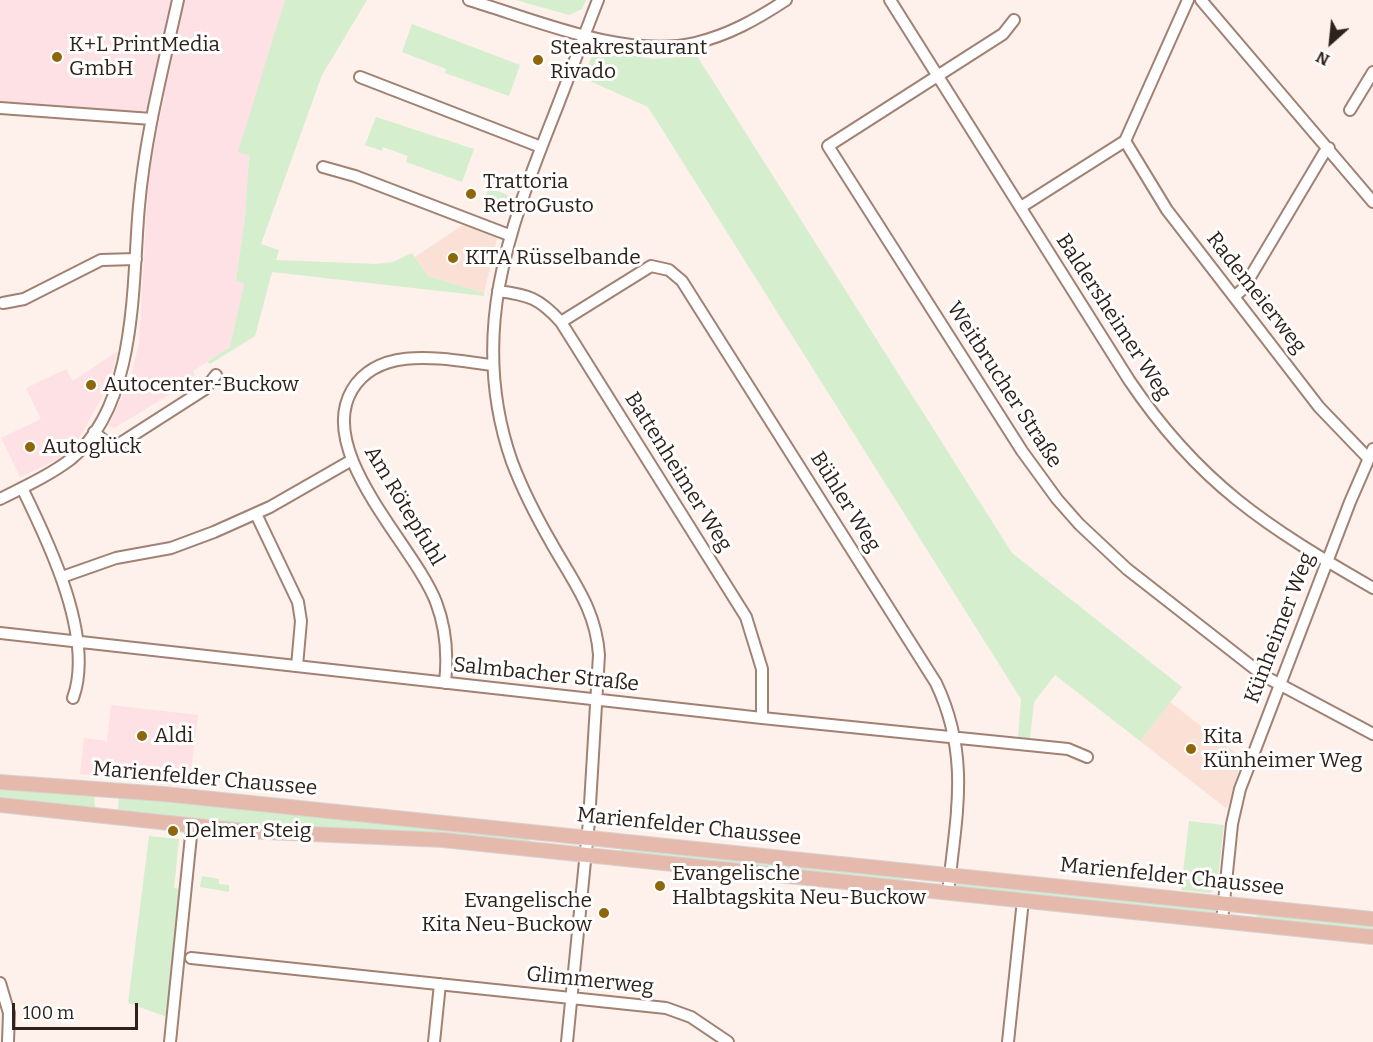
<!DOCTYPE html>
<meta charset="utf-8">
<style>
body{margin:0}
#map{position:relative;width:1373px;height:1042px;overflow:hidden;background:#fef0ea;font-family:Bitter,serif}
canvas{display:block}
.north{position:absolute;left:1301px;top:12px;width:60px;height:60px;-webkit-text-stroke:4px #fff;paint-order:stroke;rotate:207deg;font-size:16px;font-weight:700;line-height:24px;text-align:center;color:#2e221d}
.north::after{content:'';display:block;margin:auto;width:21px;height:27px;background:#2e221d;clip-path:polygon(50% 0,100% 100%,50% 72%,0 100%)}
.scale{position:absolute;left:12px;top:1003px;width:126px;height:27px;box-sizing:border-box;border:3px solid #2e221d;border-top:0;padding-left:8px;font-size:18px;line-height:21px;white-space:nowrap;color:#2e221d;-webkit-text-stroke:4px #fff;paint-order:stroke}
</style>
<div id="map">
<canvas width="1373" height="1042"></canvas>
<div class="north">N</div>
<div class="scale">100 m</div>
</div>
<script>
const ctx = document.querySelector('canvas').getContext('2d');
ctx.lineJoin = 'round';
function fillPath(path, color) { ctx.fillStyle = color; ctx.fill(path, 'evenodd'); }
function stroke(path, color, width, dash) { ctx.strokeStyle = color; ctx.lineWidth = width; ctx.lineCap = dash ? 'butt' : 'round'; ctx.setLineDash(dash || []); ctx.stroke(path); }
function label(font, color, halo, rows, align = 'center') {
  ctx.font = font + ' Bitter,serif'; ctx.lineWidth = 6; ctx.setLineDash([]); ctx.textBaseline = 'middle'; ctx.strokeStyle = halo; ctx.fillStyle = color; for (const [text, x, y, turn = 0] of rows) {
    ctx.save(); ctx.translate(x, y); ctx.rotate((+turn || 0) * Math.PI / 180); ctx.textAlign = isNaN(turn) ? turn : align; if (halo) ctx.strokeText(text, 0, 0); ctx.fillText(text, 0, 0); ctx.restore();
  }
}
fillPath(new Path2D(`
 M 0,0 L 172,0 L 148,108 L 142,111 L 0,103 Z
 M 184,0 L 285,0 L 239,152 L 249,154 L 245,217 L 236,281 L 244,283 L 230,347 L 193,371 L 195,375 L 169,395 L 114,428 L 109,425 L 130,380 L 139,343 L 149,171 Z
 M 118,351 L 107,388 L 81,435 L 60,458 L 20,477 L 1,438 L 41,419 L 26,388 L 66,369 L 73,381 Z
 M 111,705 L 198,715 L 189,788 L 80,774 L 84,738 L 107,741 Z`), '#fde1e4');
fillPath(new Path2D(`
 M 463,225 L 497,238 L 484,293 L 428,276 L 415,257 Z
 M 1170,702 L 1242,758 L 1227,809 L 1140,741 Z`), '#fae0d5');
fillPath(new Path2D(`
 M 285,0 L 367,0 L 322,75 L 261,244 L 279,250 L 276,260 L 376,264 L 393,262 L 412,253 L 428,276 L 484,293 L 484,296 L 272,272 L 255,336 L 210,364 L 207,362 L 230,347 L 244,283 L 236,281 L 245,217 L 249,155 L 238,152 Z
 M 516,0 L 586,0 L 582,9 L 569,15 Z
 M 412,24 L 520,65 L 509,96 L 445,73 L 446,69 L 402,52 Z
 M 605,51 L 654,59 L 697,56 L 1012,553 L 1182,687 L 1140,741 L 1055,675 L 1034,702 L 1030,739 L 1018,738 L 1021,699 L 648,107 L 583,78 L 591,58 Z
 M 376,117 L 474,149 L 462,182 L 406,162 L 408,156 L 383,147 L 382,151 L 365,145 Z
 M 489,187 L 510,196 L 504,215 L 482,206 Z
 M 0,787 L 94,795 L 95,808 L 0,799 Z
 M 119,796 L 151,797 L 532,838 L 530,842 L 243,825 L 118,812 Z
 M 1189,821 L 1224,825 L 1217,887 L 1210,893 L 1181,890 Z
 M 149,836 L 179,839 L 174,888 L 180,889 L 167,1017 L 128,1003 Z
 M 621,848 L 670,850 L 905,876 L 903,882 L 621,853 Z
 M 202,876 L 219,879 L 219,884 L 229,885 L 229,892 L 200,887 Z
 M 954,881 L 1216,909 L 1216,913 L 955,887 Z
 M 1256,912 L 1373,923 L 1373,931 L 1257,919 Z`), '#d5eecd');
const minor = new Path2D(`
 M 469,0 C 536,20 625,59 695,43 C 729,35 757,19 786,0
 M 890,0 L 1129,380 C 1199,484 1267,527 1373,588
 M 1201,0 L 1373,202
 M 1014,20 L 1003,34 L 828,146 L 1022,451 L 1057,499 L 1079,524 L 1127,569 L 1264,676 L 1373,734
 M 360,77 L 541,147
 M 0,108 L 152,119
 M 1350,110 L 1373,72
 M 1125,141 L 1167,210 L 1319,407 L 1368,458
 M 1125,141 L 1188,0
 M 323,167 L 355,176 L 509,235
 M 1021,207 L 1125,141
 M 498,291 C 529,295 539,298 561,322 L 746,617 L 762,669 L 762,718
 M 1235,296 L 1243,289 L 1324,153 L 1329,148
 M 3,303 L 24,299 L 101,260 L 136,259
 M 561,322 L 651,266 L 669,270 L 682,281 L 936,683 C 971,757 956,815 948,893
 M 94,432 L 113,448 L 205,389 L 216,375
 M 22,488 C 49,543 95,638 73,698
 M 0,499 C 24,487 50,475 71,459 C 138,404 132,283 139,206 C 145,136 163,68 178,0
 M 256,514 L 298,602 L 301,621 L 297,666
 M 62,577 L 116,558 L 171,548 L 214,532 L 270,507 L 352,460
 M 0,633 L 762,718 L 1068,749 L 1087,757
 M 445,683 C 448,656 446,628 436,602 C 414,545 315,453 352,390 C 380,343 448,360 492,365
 M 1222,921 L 1232,824 L 1240,789 L 1350,502 L 1373,449
 M 191,958 L 666,1008 L 691,1017 L 728,1042
 M 0,983 L 9,1013 L 8,1042
 M 170,1042 L 192,826
 M 434,1042 L 440,984
 M 567,1042 L 589,821 L 599,655 C 596,610 574,583 552,544 C 537,518 523,491 512,462 C 468,337 508,231 554,115 C 569,77 583,38 598,0
 M 1008,1042 L 1023,900`);
const major = new Path2D(`
 M 0,782 L 164,794 L 1373,919
 M 0,805 L 245,831 L 443,840 L 1373,937`);
stroke(minor, '#a08173', 14);
stroke(major, '#d5d3d2', 16);
stroke(minor, '#fff', 10);
stroke(major, '#e5b9ac', 14);
for (const [x, y, r, color] of [
 [57,57,6,"#8e660b"],
 [538,60,6,"#8e660b"],
 [471,194,6,"#8e660b"],
 [453,258,6,"#8e660b"],
 [91,385,6,"#8e660b"],
 [30,447,6,"#8e660b"],
 [142,736,6,"#8e660b"],
 [1191,749,6,"#8e660b"],
 [173,831,6,"#8e660b"],
 [660,886,6,"#8e660b"],
 [604,913,6,"#8e660b"]
]) { const dot = new Path2D(); dot.arc(x, y, r, 0, 2 * Math.PI); ctx.fillStyle = color; ctx.fill(dot); stroke(dot, '#fff', 2); }
label('21px', '#2e221d', '#fff', [
 ["K+L PrintMedia",69,45],
 ["GmbH",69,69],
 ["Steakrestaurant",550,48],
 ["Rivado",550,72],
 ["Trattoria",483,182],
 ["RetroGusto",483,206],
 ["KITA Rüsselbande",465,258],
 ["Autocenter-Buckow",103,385],
 ["Autoglück",42,447],
 ["Aldi",154,736],
 ["Kita",1203,737],
 ["Künheimer Weg",1203,761],
 ["Delmer Steig",185,831],
 ["Evangelische",672,874],
 ["Halbtagskita Neu-Buckow",672,898],
 ["Evangelische",592,901,"right"],
 ["Kita Neu-Buckow",592,925,"right"]
], 'left');
label('21px', '#2e221d', '#fff', [
 ["Rademeierweg",1256,293,52],
 ["Baldersheimer Weg",1113,317,57],
 ["Weitbrucher Straße",1004,385,57],
 ["Battenheimer Weg",678,472,58],
 ["Bühler Weg",845,502,58],
 ["Am Rötepfuhl",404,506,59],
 ["Künheimer Weg",1280,628,-69],
 ["Salmbacher Straße",546,675,6],
 ["Marienfelder Chaussee",205,779,5],
 ["Marienfelder Chaussee",689,827,6],
 ["Marienfelder Chaussee",1172,877,6],
 ["Glimmerweg",590,981,6]
]);
</script>
